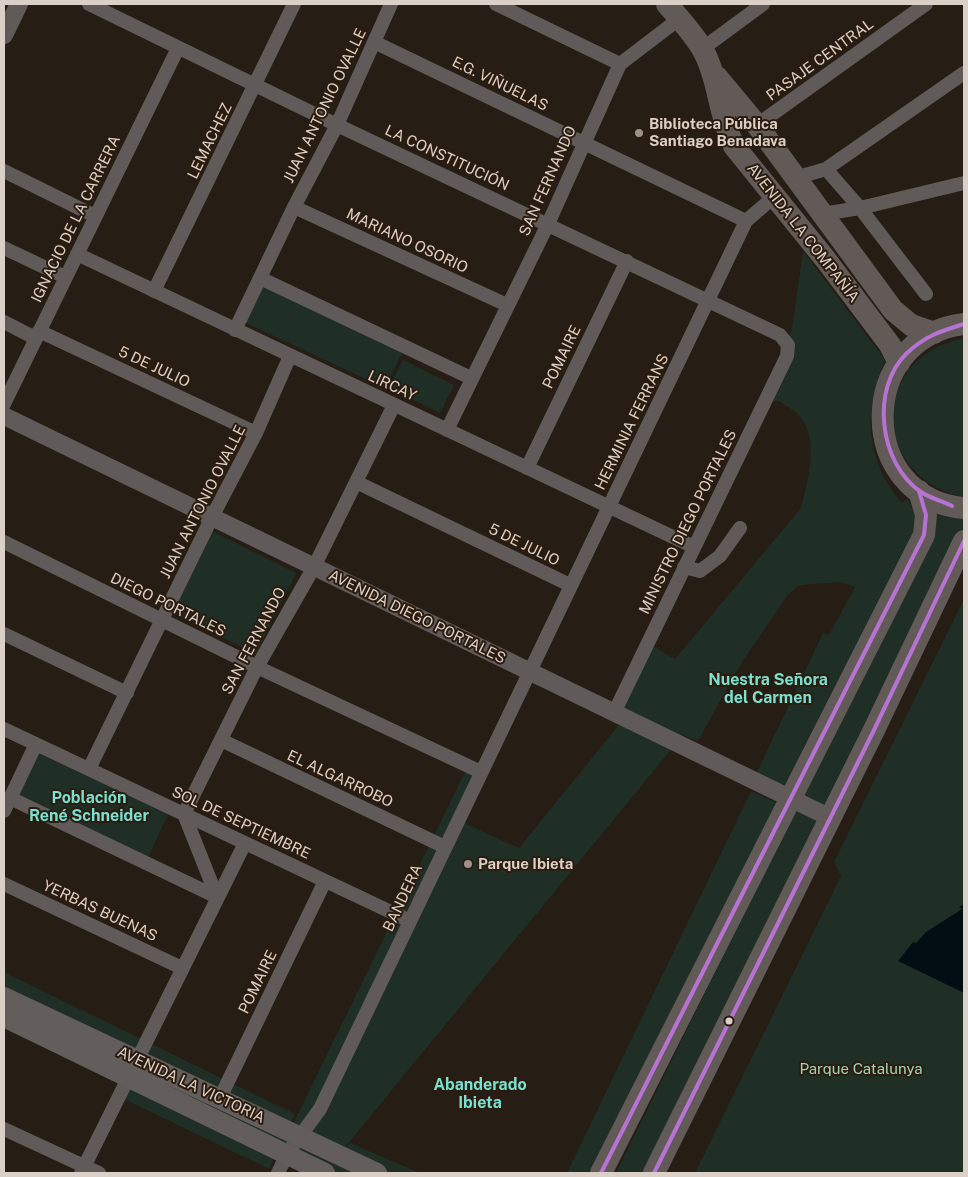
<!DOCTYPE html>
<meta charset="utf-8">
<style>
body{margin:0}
#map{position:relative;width:968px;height:1177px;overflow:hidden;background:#261d15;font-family:"Public Sans",sans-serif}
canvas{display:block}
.frame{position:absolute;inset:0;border:5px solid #dbd0c7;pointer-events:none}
</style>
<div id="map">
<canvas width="968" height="1177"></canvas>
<div class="frame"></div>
</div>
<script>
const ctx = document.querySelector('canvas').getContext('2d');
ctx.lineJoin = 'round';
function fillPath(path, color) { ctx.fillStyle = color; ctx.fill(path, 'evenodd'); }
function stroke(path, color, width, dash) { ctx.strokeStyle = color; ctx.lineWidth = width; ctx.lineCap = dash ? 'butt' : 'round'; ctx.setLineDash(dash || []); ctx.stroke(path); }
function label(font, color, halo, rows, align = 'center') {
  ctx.font = font + ' "Public Sans",sans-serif'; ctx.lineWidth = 4; ctx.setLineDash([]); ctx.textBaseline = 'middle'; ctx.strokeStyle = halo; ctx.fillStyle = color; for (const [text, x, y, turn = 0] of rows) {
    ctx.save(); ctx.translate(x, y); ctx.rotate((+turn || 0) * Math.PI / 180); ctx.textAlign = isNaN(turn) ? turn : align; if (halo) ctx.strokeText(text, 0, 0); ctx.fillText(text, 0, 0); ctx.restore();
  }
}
fillPath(new Path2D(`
 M 803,251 L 885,360 C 863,411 865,461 902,503 L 907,498 L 916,515 L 915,535 L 789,790 L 756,774 L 823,633 L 829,635 L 855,587 L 840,582 L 811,584 L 798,586 L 787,596 L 742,662 L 698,741 L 683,735 L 341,1152 L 291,1128 L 465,772 L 474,775 L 453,818 L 519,848 L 630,711 L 617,704 L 645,642 L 675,659 L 801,508 C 807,485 818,443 803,421 C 798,412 788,407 779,401 L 759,402 L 792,329 Z
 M 261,283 L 402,353 L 385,388 L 242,321 Z
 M 964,338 L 964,497 C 869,477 869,357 964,338 Z
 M 403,360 L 454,385 L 440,413 L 389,388 Z
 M 932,509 L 953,517 L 964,517 L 964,528 L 648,1173 L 616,1173 L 794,813 Z
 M 212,531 L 296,573 L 256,654 L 172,613 Z
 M 962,603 L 964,603 L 964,1173 L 695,1173 L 841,876 L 834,862 Z
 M 30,749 L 168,814 L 147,860 L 9,795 Z
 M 751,791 L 781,805 L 595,1170 L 585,1173 L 567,1173 Z
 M 4,972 L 295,1114 L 269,1169 L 120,1097 L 129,1077 L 4,1017 Z
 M 287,1134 L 336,1159 L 350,1143 L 420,1173 L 334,1173 L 281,1148 Z`), '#1f2f25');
fillPath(new Path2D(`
 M 964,904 L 964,993 L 898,961 L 913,942 L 916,943 L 926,932 L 962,909 L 959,907 Z`), '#030e14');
stroke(new Path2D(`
 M 89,4 L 337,125 L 780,335 L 788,345 L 787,356 L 614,713
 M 496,4 L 620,64
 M 374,42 L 746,221
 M 702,49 L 763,4
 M 757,125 L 926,4
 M 826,169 L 860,208 L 926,294
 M 4,171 L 95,216
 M 795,178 L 826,169 L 964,73
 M 294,207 L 507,305
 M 822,214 L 860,208 L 964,183
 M 4,248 L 65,277
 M 77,254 L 694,547
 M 260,278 L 471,378
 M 154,291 L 294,4
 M 4,322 L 35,338
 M 235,330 L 294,207 L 337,125 L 391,4
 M 39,331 L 256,433
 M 4,404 L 178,48
 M 447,430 L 548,224 L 620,64 L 679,19
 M 527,468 L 627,261
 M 356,482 L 570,585
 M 4,542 L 257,667 L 481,772
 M 684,567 L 700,571 L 720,556 L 740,528
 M 4,634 L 127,693
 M 4,729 L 410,921
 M 221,740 L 445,847
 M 89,769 L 212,517 L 256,433 L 290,356
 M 10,798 L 217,897
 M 4,811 L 36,744
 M 4,884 L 182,968
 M 217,897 L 184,814 L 257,667 L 314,567 L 394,405
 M 220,1098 L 325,881
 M 4,1129 L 99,1173
 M 81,1173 L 245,843
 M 278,1173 L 287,1154 L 320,1109 L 746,221 L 775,196`), '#605a59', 14);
stroke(new Path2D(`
 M 4,35 L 19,4
 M 4,416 L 831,818`), '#605a59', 18);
stroke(new Path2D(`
 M 4,997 L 377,1173
 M 4,1017 L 325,1173`), '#635d5b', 20);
stroke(new Path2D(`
 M 667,4 C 679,18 694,34 703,50 C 719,80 719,116 734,146 L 826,260 L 890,345 L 899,363
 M 717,77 L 757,125 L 893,310 L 911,325 L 934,333
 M 964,324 C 855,337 856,499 964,508
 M 601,1173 L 924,535 L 926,515 L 919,491
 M 654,1173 L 874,730 L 964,541`), '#625a57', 22);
stroke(new Path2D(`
 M 952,506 C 942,501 930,498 921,492 C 879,464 870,388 907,353 C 925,336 941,331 964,324
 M 601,1173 L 924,535 L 926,515 L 919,491
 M 654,1173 L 874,730 L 964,541`), '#b673d3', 4);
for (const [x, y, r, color] of [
 [639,133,5,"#9c9189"],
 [468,864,5,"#9c9189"],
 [729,1021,4.5,"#dbd0c7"]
]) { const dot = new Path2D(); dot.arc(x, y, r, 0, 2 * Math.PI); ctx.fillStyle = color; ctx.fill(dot); stroke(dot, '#2c1c0f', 2); }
label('15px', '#dbd0c7', '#2c1c0f', [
 ["PASAJE CENTRAL",820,60,-36],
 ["E.G. VIÑUELAS",500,84,26],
 ["JUAN ANTONIO OVALLE",325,106,-64],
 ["LEMACHEZ",210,141,-64],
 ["LA CONSTITUCIÓN",447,158,25],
 ["SAN FERNANDO",548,181,-66],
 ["IGNACIO DE LA CARRERA",76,219,-64],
 ["AVENIDA LA COMPAÑÍA",803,233,52],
 ["MARIANO OSORIO",407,241,25],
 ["POMAIRE",562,357,-64],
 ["5 DE JULIO",154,367,25],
 ["LIRCAY",392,386,25],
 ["HERMINIA FERRANS",632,422,-64],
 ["JUAN ANTONIO OVALLE",203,502,-63],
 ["MINISTRO DIEGO PORTALES",688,522,-64],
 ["5 DE JULIO",524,545,26],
 ["DIEGO PORTALES",168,605,26],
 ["AVENIDA DIEGO PORTALES",417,617,26],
 ["SAN FERNANDO",254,641,-62],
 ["EL ALGARROBO",340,779,25],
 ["SOL DE SEPTIEMBRE",241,823,25],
 ["BANDERA",403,898,-65],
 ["YERBAS BUENAS",100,911,25],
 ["POMAIRE",258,982,-64],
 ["AVENIDA LA VICTORIA",191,1085,25]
]);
label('bold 15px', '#dbd0c7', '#2c1c0f', [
 ["Biblioteca Pública",649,124],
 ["Santiago Benadava",649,141],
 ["Parque Ibieta",478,864]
], 'left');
label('15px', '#9ed6b9', '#2c1c0f', [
 ["Parque Catalunya",861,1069]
]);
label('bold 16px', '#79e1d1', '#2c1c0f', [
 ["Nuestra Señora",768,680],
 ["del Carmen",768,698],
 ["Población",89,798],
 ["René Schneider",89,816],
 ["Abanderado",480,1085],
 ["Ibieta",480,1103]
]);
</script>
